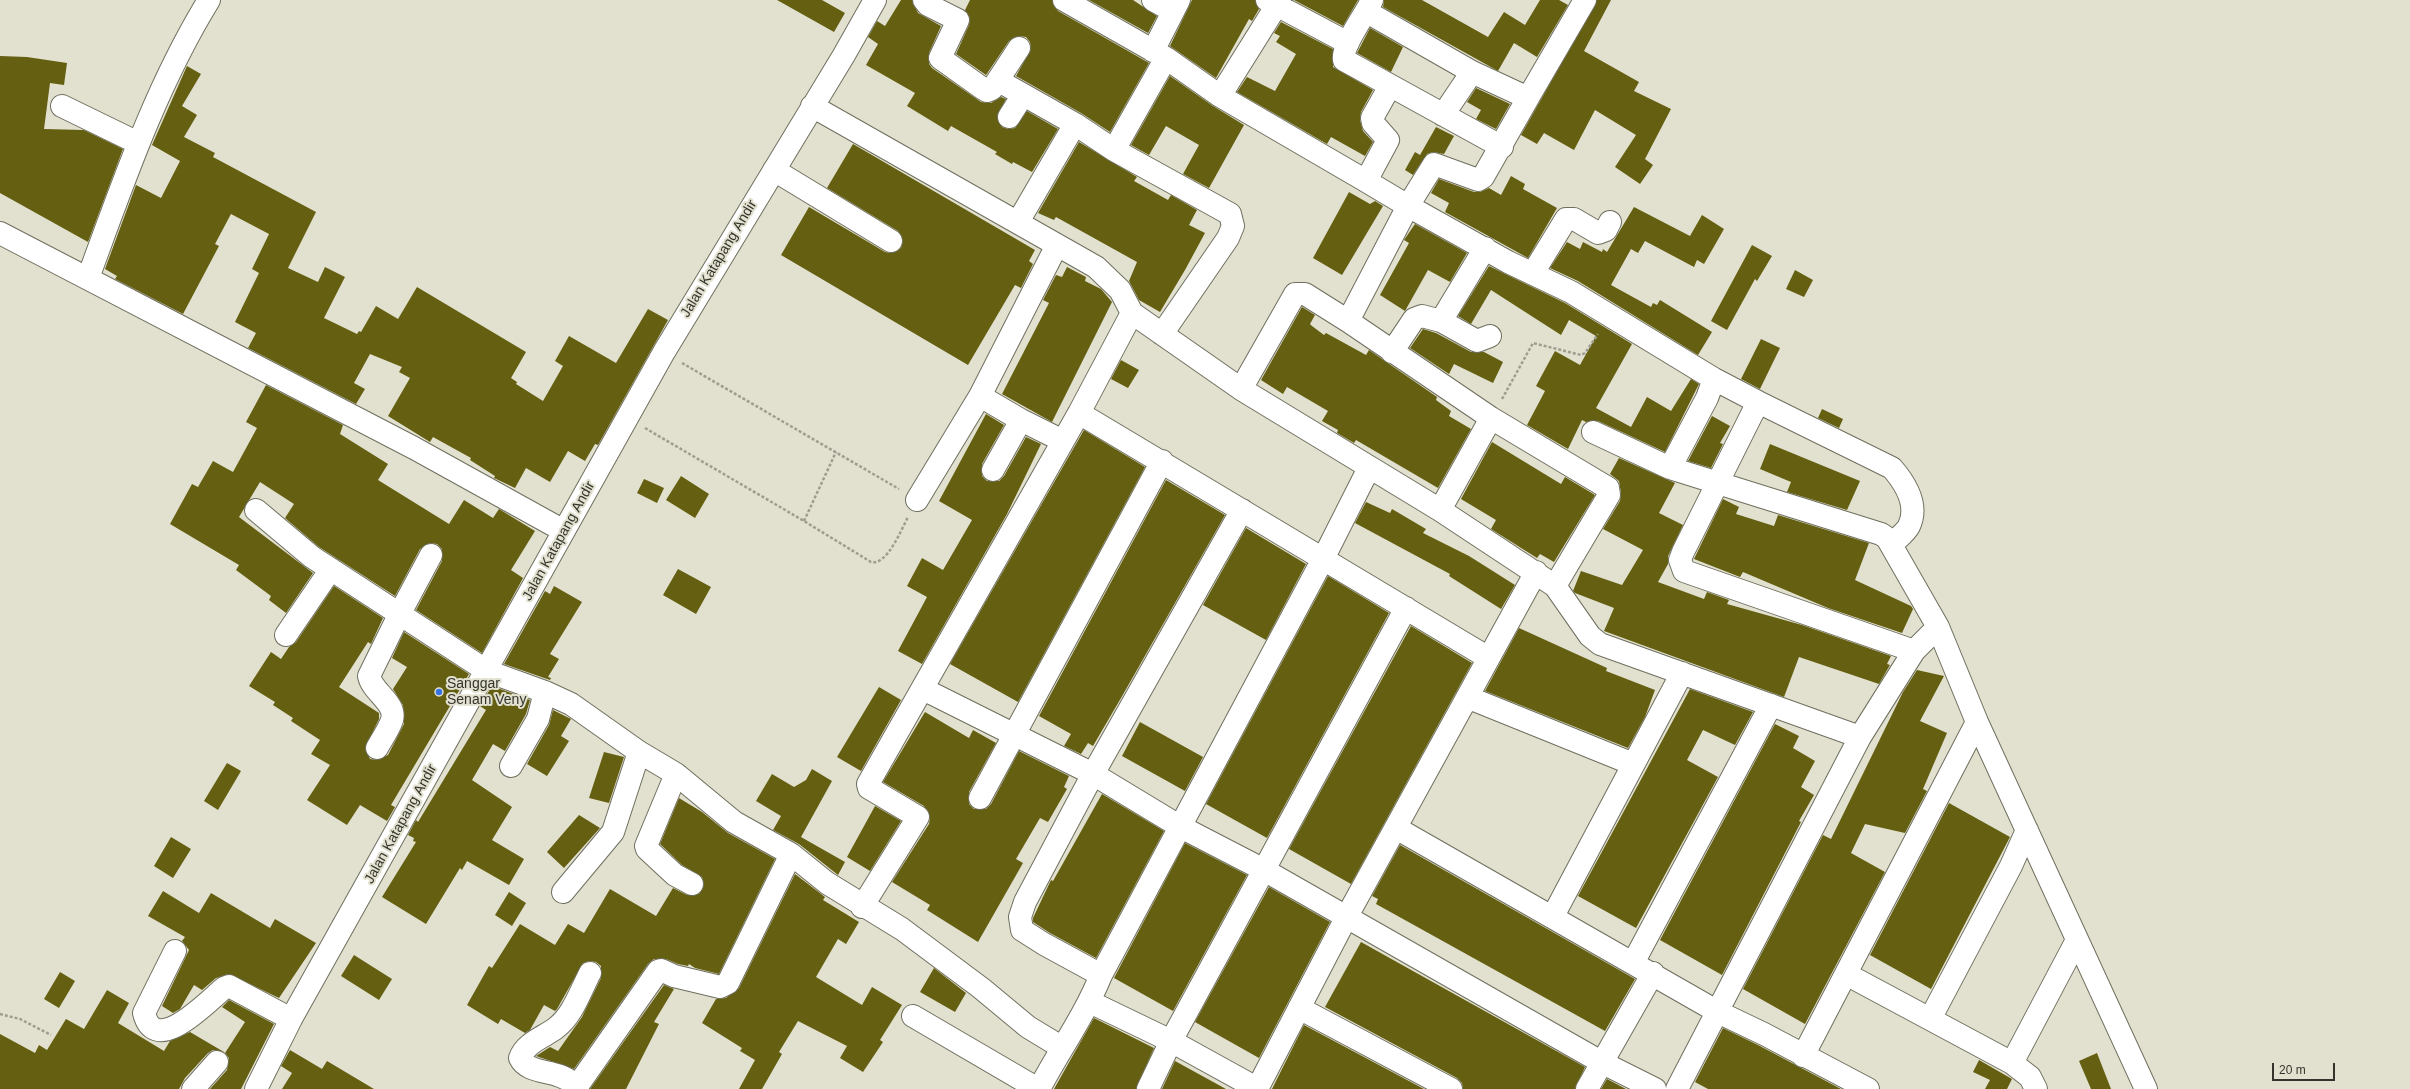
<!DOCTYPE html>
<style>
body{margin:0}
#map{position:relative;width:2410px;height:1089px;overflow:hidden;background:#e2e1cf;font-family:Helvetica,sans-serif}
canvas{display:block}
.scale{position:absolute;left:2272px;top:1063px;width:63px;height:18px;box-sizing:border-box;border:2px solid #34342d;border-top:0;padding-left:5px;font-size:12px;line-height:14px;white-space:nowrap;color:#34342d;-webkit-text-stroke:3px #e2e1cf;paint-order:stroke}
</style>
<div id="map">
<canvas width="2410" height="1089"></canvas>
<div class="scale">20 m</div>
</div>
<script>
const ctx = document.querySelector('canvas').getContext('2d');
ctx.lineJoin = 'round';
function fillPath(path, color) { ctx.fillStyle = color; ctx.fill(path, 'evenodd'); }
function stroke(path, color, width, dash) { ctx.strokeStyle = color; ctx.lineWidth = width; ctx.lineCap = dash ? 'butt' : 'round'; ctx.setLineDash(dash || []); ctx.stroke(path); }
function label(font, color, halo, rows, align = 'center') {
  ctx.font = font + ' Helvetica,sans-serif'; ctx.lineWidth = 4; ctx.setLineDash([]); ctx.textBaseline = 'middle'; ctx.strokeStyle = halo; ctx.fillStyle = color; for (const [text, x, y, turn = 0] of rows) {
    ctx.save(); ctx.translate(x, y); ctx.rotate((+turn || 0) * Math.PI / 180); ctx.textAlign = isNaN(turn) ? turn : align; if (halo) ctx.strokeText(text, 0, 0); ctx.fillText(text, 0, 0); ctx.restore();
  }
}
fillPath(new Path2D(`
 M 777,0 L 822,0 L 845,13 L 834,32 Z
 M 901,0 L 912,0 L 918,13 L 941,26 L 929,53 L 929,64 L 932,68 L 981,102 L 991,103 L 1001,97 L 1006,99 L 997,116 L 1002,127 L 1008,129 L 1015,128 L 1027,111 L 1058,129 L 1032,172 L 1013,162 L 1012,164 L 995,154 L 997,152 L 951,126 L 948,131 L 907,106 L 915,93 L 866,65 L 878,44 L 868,37 L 877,21 L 885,26 Z
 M 970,0 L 1052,0 L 1058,11 L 1149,63 L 1110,132 L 1081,113 L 1016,76 L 1031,49 L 1030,42 L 1026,37 L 1019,36 L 1009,41 L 986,75 L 956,54 L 969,25 L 970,19 L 965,10 Z
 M 1089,0 L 1133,0 L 1157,16 L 1148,33 Z
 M 1192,0 L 1255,0 L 1259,9 L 1252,21 L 1249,19 L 1216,78 L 1170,46 Z
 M 1294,0 L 1358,0 L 1343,26 Z
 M 1384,0 L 1422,0 L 1488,37 L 1504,12 L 1525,25 L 1540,0 L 1559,0 L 1568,5 L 1537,57 L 1514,43 L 1498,71 L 1383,7 Z
 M 1597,0 L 1611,0 L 1584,51 L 1639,82 L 1634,91 L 1671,109 L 1645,159 L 1653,165 L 1640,184 L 1615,167 L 1636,135 L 1595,110 L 1574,150 L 1544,133 L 1537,144 L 1521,135 Z
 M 1281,22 L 1333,49 L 1333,67 L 1373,90 L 1361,112 L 1360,120 L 1363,131 L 1373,142 L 1365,156 L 1331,137 L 1327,144 L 1237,92 L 1247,77 L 1275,91 L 1296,54 L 1276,42 L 1280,36 L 1274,33 Z
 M 1370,28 L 1403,47 L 1391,72 L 1357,53 Z
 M 0,56 L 27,57 L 67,63 L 64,85 L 50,83 L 44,129 L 84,130 L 123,149 L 88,242 L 0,193 Z
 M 187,66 L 201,74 L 182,106 L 197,115 L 184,137 L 215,153 L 213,157 L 316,212 L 288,268 L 318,282 L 325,267 L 345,277 L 324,318 L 357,334 L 359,331 L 361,332 L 376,306 L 398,319 L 417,287 L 526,352 L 511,378 L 517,382 L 516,384 L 543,401 L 563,366 L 555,361 L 569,336 L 616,363 L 648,309 L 668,320 L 598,445 L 595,444 L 585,461 L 568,451 L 550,482 L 526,468 L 515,488 L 494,478 L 495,476 L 470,460 L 471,458 L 433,437 L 430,442 L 388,416 L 410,378 L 399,372 L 402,367 L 370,354 L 354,383 L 365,389 L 356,404 L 248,348 L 256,333 L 235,322 L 259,273 L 252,269 L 269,234 L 231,214 L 215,244 L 219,246 L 183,314 L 115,279 L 117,276 L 105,269 L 136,185 L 161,198 L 180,161 L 152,145 Z
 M 1170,76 L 1213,106 L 1244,125 L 1209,188 L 1183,174 L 1199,145 L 1166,126 L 1149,155 L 1131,145 Z
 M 1476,88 L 1510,104 L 1496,129 L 1476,119 L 1481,110 L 1467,102 Z
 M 1436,127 L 1454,136 L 1444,154 L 1433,152 L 1427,154 L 1413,175 L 1405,170 L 1415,152 L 1420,155 Z
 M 1079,142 L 1137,177 L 1134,181 L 1168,200 L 1171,195 L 1197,210 L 1189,225 L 1205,233 L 1185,270 L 1160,312 L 1139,300 L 1129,281 L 1137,262 L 1056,217 L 1054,220 L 1038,213 Z
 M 853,144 L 1035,250 L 1029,261 L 1033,264 L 1021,288 L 1015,285 L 968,365 L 781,255 L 809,207 L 885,252 L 891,253 L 901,248 L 903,241 L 898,231 L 827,188 Z
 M 1511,176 L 1525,184 L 1523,189 L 1557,208 L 1528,258 L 1445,212 L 1449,203 L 1431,193 L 1439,179 L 1474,192 L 1480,192 L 1489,188 L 1501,195 Z
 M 1349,192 L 1370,204 L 1375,201 L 1383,206 L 1342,275 L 1313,258 Z
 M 1634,207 L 1690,236 L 1702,215 L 1724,229 L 1704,264 L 1697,260 L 1694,267 L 1645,241 L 1638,253 L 1631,249 L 1611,285 L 1651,307 L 1653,303 L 1657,305 L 1660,300 L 1712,332 L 1698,355 L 1578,281 L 1550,268 L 1567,242 L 1580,249 L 1583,242 L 1602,252 L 1603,249 L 1607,252 Z
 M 1415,224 L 1467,253 L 1450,282 L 1428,270 L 1405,311 L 1380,295 L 1409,243 L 1404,240 Z
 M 1752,245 L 1772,256 L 1757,281 L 1755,279 L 1727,330 L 1711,321 Z
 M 1489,266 L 1565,303 L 1632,344 L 1596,408 L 1631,427 L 1647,397 L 1671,411 L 1691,379 L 1699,384 L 1665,452 L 1598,421 L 1586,422 L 1582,420 L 1568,449 L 1527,425 L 1545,391 L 1536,386 L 1555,351 L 1580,365 L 1596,336 L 1569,320 L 1561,335 L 1491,290 L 1471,324 L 1458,316 Z
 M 1067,267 L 1086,277 L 1085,281 L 1101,289 L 1112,302 L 1052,422 L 1002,394 L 1049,303 L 1043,300 L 1056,275 L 1062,277 Z
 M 1795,270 L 1813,280 L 1804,297 L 1786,289 Z
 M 1302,307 L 1315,315 L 1310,324 L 1312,326 L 1324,335 L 1326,333 L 1366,355 L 1369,350 L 1437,397 L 1436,400 L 1451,411 L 1449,416 L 1471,429 L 1438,488 L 1356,440 L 1354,443 L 1337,433 L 1338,430 L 1322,421 L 1328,411 L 1287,387 L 1283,394 L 1261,380 Z
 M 1423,329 L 1436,333 L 1471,352 L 1484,352 L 1503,362 L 1493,383 L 1454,364 L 1449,374 L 1410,348 Z
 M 1761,339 L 1780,348 L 1760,389 L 1741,379 Z
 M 1121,360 L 1139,370 L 1128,388 L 1111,379 Z
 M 266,385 L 343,425 L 340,434 L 388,464 L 378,480 L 449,524 L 464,500 L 493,518 L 499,509 L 535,531 L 511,570 L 523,578 L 482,653 L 416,610 L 442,561 L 442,549 L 437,544 L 430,543 L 420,549 L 395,596 L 319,547 L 285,518 L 294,504 L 260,482 L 239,517 L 313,573 L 286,613 L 269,600 L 271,596 L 236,570 L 239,565 L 170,524 L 192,484 L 198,487 L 213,461 L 233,472 L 257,428 L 246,422 Z
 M 1822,409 L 1843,419 L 1839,428 L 1818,418 Z
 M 986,414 L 1004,425 L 982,464 L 982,476 L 987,481 L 999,481 L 1004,476 L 1026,437 L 1041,444 L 1007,514 L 922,664 L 898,651 L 927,597 L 907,586 L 922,558 L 943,570 L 972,520 L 939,501 Z
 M 1712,416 L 1730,426 L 1720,443 L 1723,444 L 1711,468 L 1688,461 Z
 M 1084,430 L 1145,467 L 1018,702 L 950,664 Z
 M 1492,442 L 1561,484 L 1565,477 L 1595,495 L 1554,562 L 1540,554 L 1537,558 L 1491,529 L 1496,520 L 1461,499 Z
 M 1770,444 L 1860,481 L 1847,510 L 1787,492 L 1791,482 L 1760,469 Z
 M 1619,458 L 1675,483 L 1659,513 L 1683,525 L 1668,556 L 1668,564 L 1658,582 L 1704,599 L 1707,592 L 1729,600 L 1727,604 L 1802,625 L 1891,656 L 1887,664 L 1890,665 L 1879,684 L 1799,657 L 1784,697 L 1604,631 L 1614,608 L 1575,593 L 1573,591 L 1581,571 L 1622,585 L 1643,550 L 1603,529 L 1620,501 L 1621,493 L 1619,481 L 1610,474 Z
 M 681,476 L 709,494 L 695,518 L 666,500 Z
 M 644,479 L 664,488 L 657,503 L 637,493 Z
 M 1166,480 L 1225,515 L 1121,698 L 1093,746 L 1088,743 L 1081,754 L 1064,746 L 1071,734 L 1039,716 Z
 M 1723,499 L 1739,507 L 1736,514 L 1774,526 L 1778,515 L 1869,543 L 1855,580 L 1911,606 L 1913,609 L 1902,633 L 1828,608 L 1743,572 L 1740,577 L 1694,559 Z
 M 1366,502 L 1390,513 L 1392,509 L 1426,529 L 1423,533 L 1469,556 L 1515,585 L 1501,609 L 1449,576 L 1450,574 L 1355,523 Z
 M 1246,528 L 1306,564 L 1266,640 L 1203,605 Z
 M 678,569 L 711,587 L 696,614 L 663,595 Z
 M 1328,576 L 1389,613 L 1267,838 L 1206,804 Z
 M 334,586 L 383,618 L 371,644 L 368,642 L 339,687 L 379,713 L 379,719 L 365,748 L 370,759 L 377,760 L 388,755 L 404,724 L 403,705 L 393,689 L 407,667 L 392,658 L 404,632 L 469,674 L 391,805 L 395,807 L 387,821 L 360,805 L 347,825 L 307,800 L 330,765 L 311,754 L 320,740 L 291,721 L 293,718 L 273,705 L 275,702 L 249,686 L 271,652 L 281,659 L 289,647 L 296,642 Z
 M 554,586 L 582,602 L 550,654 L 559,659 L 548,677 L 551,678 L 550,680 L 504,664 L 545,591 L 550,594 Z
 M 1411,626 L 1472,663 L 1351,884 L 1289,849 Z
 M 1519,628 L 1607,668 L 1606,671 L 1655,690 L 1645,717 L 1628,748 L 1485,691 Z
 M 1917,670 L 1944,676 L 1920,721 L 1947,733 L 1923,789 L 1927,791 L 1905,833 L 1865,824 L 1851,853 L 1885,872 L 1805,1024 L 1743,989 L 1823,835 L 1831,839 L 1903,692 Z
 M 492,686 L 530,700 L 526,714 L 505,751 L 493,744 L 472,780 L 512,807 L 492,840 L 524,859 L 509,885 L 467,861 L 462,870 L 460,868 L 426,924 L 382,897 L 416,842 L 413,841 L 414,838 L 408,835 L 416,820 L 418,822 L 486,710 L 480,706 Z
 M 879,687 L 901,700 L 861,771 L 837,757 Z
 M 1690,689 L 1753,712 L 1735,745 L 1703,730 L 1687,760 L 1718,777 L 1636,928 L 1578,896 Z
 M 553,710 L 571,719 L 561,736 L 569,741 L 547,776 L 527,764 L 549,725 Z
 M 925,712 L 969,738 L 973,730 L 996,743 L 969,792 L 969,804 L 974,809 L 986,809 L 991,804 L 1019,751 L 1069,776 L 1064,787 L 1067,789 L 1048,822 L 1040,818 L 1016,859 L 1023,863 L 978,942 L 927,910 L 930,905 L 892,882 L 929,824 L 930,817 L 924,806 L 883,782 Z
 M 1140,722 L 1203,757 L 1185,791 L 1122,756 Z
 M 1775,724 L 1799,736 L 1793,748 L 1815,761 L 1801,787 L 1814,795 L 1799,821 L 1801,822 L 1722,975 L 1660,940 Z
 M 604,752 L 624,757 L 609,803 L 589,798 Z
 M 227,763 L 241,771 L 218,810 L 204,801 Z
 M 812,769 L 832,781 L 801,837 L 845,862 L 838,875 L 799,844 L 773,830 L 781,816 L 756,801 L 772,774 L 794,787 L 806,780 Z
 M 1102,794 L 1164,831 L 1096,958 L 1050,933 L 1033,922 L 1033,918 L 1051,880 L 1053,881 Z
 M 679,798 L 702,812 L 728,833 L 775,859 L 719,974 L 695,968 L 689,964 L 688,966 L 678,964 L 666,959 L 654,959 L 648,964 L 574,1069 L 536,1056 L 550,1047 L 558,1051 L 582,1017 L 601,978 L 601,966 L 596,962 L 590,961 L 583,963 L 557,1009 L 555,1011 L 544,1005 L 530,1030 L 525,1033 L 501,1019 L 498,1024 L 467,1005 L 489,966 L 492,968 L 520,924 L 555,945 L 568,924 L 584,933 L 610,889 L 656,916 L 673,888 L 687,895 L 699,894 L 704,884 L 702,877 L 682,865 L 660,844 Z
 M 1949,803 L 2010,837 L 1931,989 L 1870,955 Z
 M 875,806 L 901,821 L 870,871 L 847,857 Z
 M 579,815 L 600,828 L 564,868 L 547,852 Z
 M 171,837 L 191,849 L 173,878 L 154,866 Z
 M 1185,843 L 1247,875 L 1173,1011 L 1114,978 Z
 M 1400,845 L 1635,979 L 1605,1031 L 1376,904 L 1378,899 L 1372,896 Z
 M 795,874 L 825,897 L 823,900 L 859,922 L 846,944 L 838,939 L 816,977 L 862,1005 L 872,987 L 902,1005 L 880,1040 L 883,1042 L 863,1072 L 840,1058 L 847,1046 L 798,1021 L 779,1052 L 782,1054 L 762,1089 L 739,1089 L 755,1060 L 740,1051 L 742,1048 L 702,1023 L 716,999 L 726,998 L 739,988 Z
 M 1269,887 L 1330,922 L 1259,1058 L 1195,1022 Z
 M 163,891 L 199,913 L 211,893 L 270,928 L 275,919 L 316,943 L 279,998 L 229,974 L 216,978 L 202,990 L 194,985 L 180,1009 L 173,1013 L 162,1006 L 189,950 L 182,941 L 185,937 L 148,916 Z
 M 509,892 L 526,903 L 512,926 L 495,915 Z
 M 1361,942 L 1585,1067 L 1575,1089 L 1463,1089 L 1462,1083 L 1457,1078 L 1325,1007 Z
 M 354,955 L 392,979 L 379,1000 L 341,976 Z
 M 934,968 L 966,993 L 955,1012 L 920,992 Z
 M 60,972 L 75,981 L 59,1008 L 44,999 Z
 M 664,985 L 674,989 L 654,1022 L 659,1024 L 626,1089 L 590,1089 Z
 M 107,990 L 129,1003 L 118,1023 L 164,1051 L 170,1041 L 190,1032 L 224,1052 L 213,1050 L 208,1053 L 185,1078 L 179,1089 L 0,1089 L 0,1034 L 35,1053 L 39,1045 L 47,1050 L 66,1019 L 84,1029 Z
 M 229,1000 L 274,1024 L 241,1089 L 210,1089 L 227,1070 L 229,1058 L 225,1053 L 245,1022 L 222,1007 Z
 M 1094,1018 L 1154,1048 L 1136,1089 L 1054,1089 Z
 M 1304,1025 L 1424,1089 L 1272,1089 Z
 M 1723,1028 L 1758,1045 L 1841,1089 L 1708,1089 L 1695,1082 Z
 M 290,1050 L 322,1069 L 327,1061 L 374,1089 L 282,1089 L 292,1073 L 281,1066 Z
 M 2097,1053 L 2111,1089 L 2091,1089 L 2079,1061 Z
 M 1979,1060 L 2012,1079 L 2007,1089 L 1985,1089 L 1990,1080 L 1973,1072 Z
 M 1175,1061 L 1226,1089 L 1162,1089 Z
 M 1607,1079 L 1626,1089 L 1627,1089 L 1601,1089 Z`), '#645f11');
const minor = new Path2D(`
 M 924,0 L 928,5 L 958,20 L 940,58 L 982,88 L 987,91 L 992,89 L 1019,48
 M 1064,0 L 1166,58 L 1220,96 L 1366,181
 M 1153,0 L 1173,11
 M 1267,0 L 1348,43
 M 1372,0 C 1366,14 1341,46 1344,60 L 1502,147
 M 1367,12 L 1472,72
 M 1153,51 L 1179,0
 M 999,81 L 1075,124
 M 1220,96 L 1280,0
 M 1528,98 L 1483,177 L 1478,180 L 1434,164 L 1408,206 L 1508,262 L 1571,292 L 1714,379 L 1758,402 L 1683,552 L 1680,560 L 1684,571 L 1914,651
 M 62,106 L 138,143
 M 812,106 L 1096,267 L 1120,290 L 1132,313 L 1241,389 L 1440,510 L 1555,586 L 1590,636 L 1600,644 L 1860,737
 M 1443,115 L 1472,72 L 1528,98 L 1585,0
 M 1009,117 L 1023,95
 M 1114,150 L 1230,214 L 1233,226 L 1228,238 L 1162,334
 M 774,170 L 891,241
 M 1018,222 L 1075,124 L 1114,150 L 1166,58
 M 0,233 L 414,448 L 564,531
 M 1533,273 L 1566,219 L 1574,219 L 1598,233 L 1606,230 L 1610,222
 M 88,278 C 123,183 156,86 209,0
 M 1348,321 L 1408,206 L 1366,181 L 1388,140 L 1373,123 L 1372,118 L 1390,86
 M 1441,321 L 1477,341 L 1490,336
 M 1392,352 L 1414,319 L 1422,316 L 1441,321 L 1485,248
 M 1241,389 L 1295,294 L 1305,294 L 1348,321 L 1491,418 L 1608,488 L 1609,495 L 1555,586
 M 980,396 L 1021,420 L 1063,441
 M 1758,402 L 1892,468 C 1905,483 1919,505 1909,526 C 1906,532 1897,539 1892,544
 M 1079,413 L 1487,657
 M 1593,432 L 1670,468 L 1881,534 L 1887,538 L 1938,627 L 1977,722 L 2146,1089
 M 1670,468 L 1707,398 L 1714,379
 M 993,470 L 1021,420
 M 917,500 L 980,396 L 1057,245
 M 256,510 L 312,557 L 487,671 L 545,692 L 571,704 L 639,752 L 676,774 L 734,822 L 791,854 L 728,983 L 720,987 L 674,976 L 661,970 L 658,971 L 578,1085 C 571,1082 565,1077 557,1075 C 546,1071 526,1071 520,1058 C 525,1043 544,1037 556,1028 C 573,1015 580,992 590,973
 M 1440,510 L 1491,418
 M 286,635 L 331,569
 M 923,689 L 1093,774 L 1179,826 L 1264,870 L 1601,1062 L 1655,1089
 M 1467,697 L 1633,764
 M 377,748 C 382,739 389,729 392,720 C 397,703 372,692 369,676 L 400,613 L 431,555
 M 511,766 L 538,719 L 545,692
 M 676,774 L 646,846 L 647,849 L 675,875 L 692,884
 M 980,798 L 1162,461
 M 1396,828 L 1718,1012 L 1764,1034 L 1868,1089
 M 791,854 L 827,883 L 902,929 L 981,988 L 1028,1027 L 1061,1047
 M 563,892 L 613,832 L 639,752
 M 862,907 L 918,817 L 869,788 L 868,784 L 1079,413 L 1132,313
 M 1553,916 L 1682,673
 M 175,951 L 144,1013 C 155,1058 207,1002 224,988 L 229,986 L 291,1019
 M 1633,963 L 1771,705
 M 1846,974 L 2012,1063 L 2030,1077 L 2036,1089
 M 1101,975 L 1044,944 L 1022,930 L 1020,917 L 1025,902 L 1093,774 L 1242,510
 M 1090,1002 L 1171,1041 L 1258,1089
 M 1299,1008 L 1451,1089
 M 913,1016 L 1038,1089
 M 1930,1019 L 2011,866 L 2027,830
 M 1803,1056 L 1977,722
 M 2012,1063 L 2077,940
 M 193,1089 L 217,1062
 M 256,1089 L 291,1019 L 664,352 L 844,55 L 875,0
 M 1039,1089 C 1059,1051 1085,1015 1101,975 L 1323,559 L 1369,468
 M 1148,1089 L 1171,1041 L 1406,608
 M 1257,1089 L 1346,918 L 1536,572
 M 1587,1089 L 1653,973
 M 1677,1089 L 1860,737 L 1914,651 L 1938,627`);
stroke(minor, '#6f6f5f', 24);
stroke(new Path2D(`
 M 682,363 L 899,489
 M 1502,399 L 1533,343 L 1581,355 L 1585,353 L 1598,334
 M 645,428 L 804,521 L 871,562 C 887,566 901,530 908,517
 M 804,521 L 836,452
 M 0,1014 L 20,1019 L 51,1035`), '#9e9d8f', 2.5, [3, 2]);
stroke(minor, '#fff', 22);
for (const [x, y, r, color] of [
 [439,692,4,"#3674e3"]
]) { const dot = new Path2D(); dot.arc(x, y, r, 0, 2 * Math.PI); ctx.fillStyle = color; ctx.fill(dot); stroke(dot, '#e2e1cf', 1.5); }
label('14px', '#34342d', '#e2e1cf', [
 ["Jalan Katapang Andir",719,259,-59],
 ["Jalan Katapang Andir",559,541,-61],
 ["Jalan Katapang Andir",401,824,-61]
]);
label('14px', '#34342d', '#e2e1cf', [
 ["Sanggar",447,684],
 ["Senam Veny",447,700]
], 'left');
</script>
